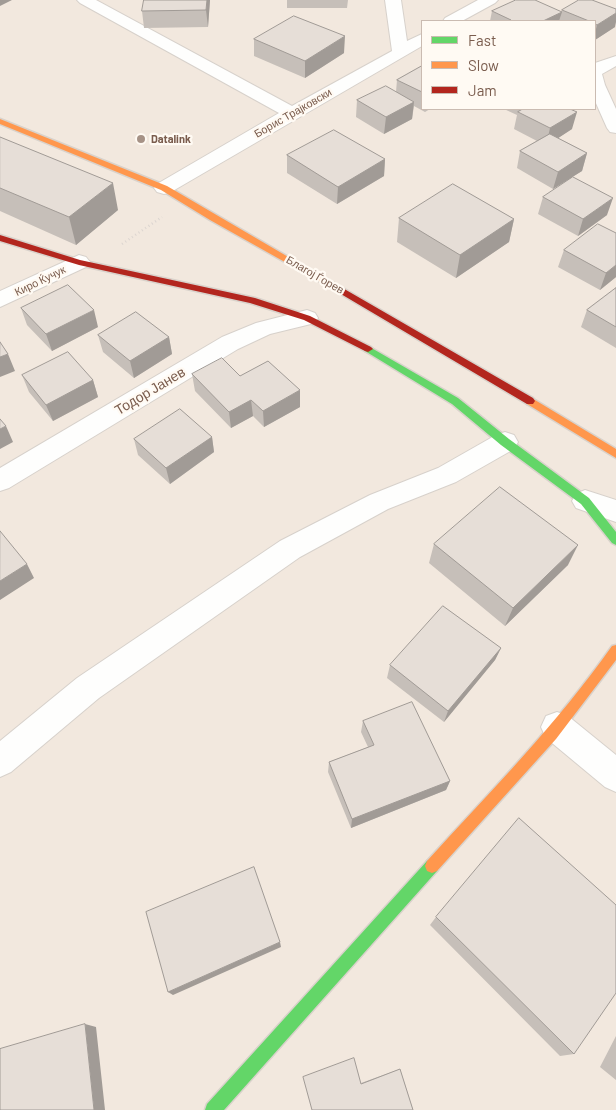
<!DOCTYPE html>
<meta charset="utf-8">
<style>
body{margin:0}
#map{position:relative;width:616px;height:1110px;overflow:hidden;background:#f9f5f0;font-family:Barlow,sans-serif}
canvas{display:block}
.legend{position:absolute;left:421px;top:20px;width:175px;height:90px;box-sizing:border-box;background:#fffaf3;border:1px solid #cabbb1;margin:0;padding:6px 9px;list-style:none;font-size:15px;color:#7a5c4d}
.legend li{display:flex;align-items:center;gap:10px;height:25px}
.legend b{width:25px;border:1px solid #cabbb1}
</style>
<div id="map">
<canvas width="616" height="1110"></canvas>
<ul class="legend">
<li><b style="height:6px;background:#63d668"></b>Fast</li>
<li><b style="height:6px;background:#ff974d"></b>Slow</li>
<li><b style="height:6px;background:#b3261e"></b>Jam</li>
</ul>
</div>
<script>
const ctx = document.querySelector('canvas').getContext('2d');
ctx.lineJoin = 'round';
function fillPath(path, color) { ctx.fillStyle = color; ctx.fill(path, 'evenodd'); }
function stroke(path, color, width, dash) { ctx.strokeStyle = color; ctx.lineWidth = width; ctx.lineCap = dash ? 'butt' : 'round'; ctx.setLineDash(dash || []); ctx.stroke(path); }
function label(font, color, halo, rows, align = 'center') {
  ctx.font = font + ' Barlow,sans-serif'; ctx.lineWidth = 4.5; ctx.setLineDash([]); ctx.textBaseline = 'middle'; ctx.strokeStyle = halo; ctx.fillStyle = color; for (const [text, x, y, turn = 0] of rows) {
    ctx.save(); ctx.translate(x, y); ctx.rotate((+turn || 0) * Math.PI / 180); ctx.textAlign = isNaN(turn) ? turn : align; if (halo) ctx.strokeText(text, 0, 0); ctx.fillText(text, 0, 0); ctx.restore();
  }
}
fillPath(new Path2D(`
 M 0,0 L 616,0 L 616,1110 L 0,1110 ZM 422,21 L 595,21 L 595,109 L 422,109 Z`), '#f2e8de');
const street = new Path2D(`
 M 77,0 L 96,0 L 292,106 L 392,51 L 385,0 L 401,0 L 407,41 L 422,34 L 422,46 L 171,192 L 164,194 L 157,192 L 154,188 L 157,184 L 279,113 L 80,3 Z
 M 478,0 L 498,0 L 495,3 L 462,21 L 443,21 L 445,18 Z
 M 616,56 L 616,66 L 602,74 L 605,85 L 616,109 L 616,133 L 610,132 L 607,128 L 595,101 L 595,63 Z
 M 79,255 L 86,257 L 90,262 L 86,267 L 0,307 L 0,291 Z
 M 307,310 L 315,313 L 318,318 L 315,323 L 270,334 L 238,349 L 9,488 L 0,491 L 0,468 L 222,337 L 256,323 Z
 M 505,432 L 514,435 L 518,442 L 514,449 L 456,482 L 388,509 L 300,557 L 99,698 L 11,772 L 0,777 L 0,741 L 77,678 L 280,541 L 370,495 L 438,468 L 496,435 Z
 M 585,490 L 616,500 L 616,522 L 576,508 L 572,501 L 576,494 Z
 M 557,712 L 568,716 L 616,755 L 616,792 L 605,787 L 546,738 L 541,727 L 546,716 Z`);
const fast = new Path2D(`
 M 368,346 L 458,398 L 509,439 L 589,498 L 616,532 L 616,545 L 612,543 L 581,504 L 501,445 L 452,404 L 365,351 L 363,349 Z
 M 432,859 L 437,861 L 439,866 L 437,871 L 224,1110 L 205,1110 L 207,1104 L 427,861 Z`);
const slow = new Path2D(`
 M 0,119 L 167,186 L 331,282 L 330,284 L 324,284 L 210,220 L 161,190 L 0,124 Z
 M 530,397 L 616,449 L 616,458 L 527,404 L 525,401 Z
 M 616,645 L 616,660 L 556,739 L 437,871 L 432,873 L 427,871 L 425,866 L 427,861 C 491,791 557,724 612,646 Z`);
const jam = new Path2D(`
 M 0,235 L 80,260 L 255,298 L 310,316 L 371,347 L 373,349 L 368,352 L 365,351 L 304,320 L 250,303 L 79,265 L 0,241 Z
 M 327,279 L 533,398 L 535,401 L 533,404 L 527,404 L 324,284 L 323,282 Z`);
stroke(street, '#d7d1cb', 2);
stroke(fast, '#d9d2cb', 3);
stroke(slow, '#d9d2cb', 3);
stroke(jam, '#d9d2cb', 3);
stroke(new Path2D(`
 M 122,244 L 162,217`), '#dcd5d0', 2.5, [1, 3]);
fillPath(street, '#fefefd');
fillPath(fast, '#63d668');
fillPath(slow, '#ff974d');
fillPath(jam, '#b3261e');
fillPath(new Path2D(`
 M 210,0 L 208,27 L 144,28 L 142,11 Z
 M 287,0 L 348,0 L 347,8 L 287,8 Z
 M 562,10 L 615,27 L 595,40 L 595,21 L 490,21 L 492,11 L 561,12 Z
 M 254,39 L 344,53 L 305,78 L 254,56 Z
 M 422,66 L 422,109 L 430,109 L 425,112 L 414,106 L 412,119 L 384,134 L 356,117 L 357,100 L 396,92 L 397,80 Z
 M 504,109 L 570,109 L 572,129 L 558,138 L 587,153 L 582,171 L 553,189 L 517,168 L 520,151 L 537,141 L 514,129 L 517,115 Z
 M 0,137 L 118,210 L 76,245 L 0,211 Z
 M 287,155 L 385,159 L 384,176 L 337,204 L 287,173 Z
 M 543,197 L 607,215 L 578,236 L 538,214 Z
 M 399,218 L 514,219 L 509,242 L 456,278 L 397,242 Z
 M 616,233 L 616,277 L 600,290 L 558,267 L 564,250 Z
 M 616,288 L 616,348 L 581,327 L 587,310 Z
 M 21,308 L 98,327 L 52,351 L 27,325 Z
 M 98,335 L 169,337 L 172,354 L 134,378 L 103,352 Z
 M 192,374 L 240,376 L 300,407 L 264,427 L 253,416 L 231,428 L 195,391 Z
 M 22,375 L 93,380 L 98,397 L 53,421 L 29,392 Z
 M 212,437 L 214,452 L 170,484 L 138,455 L 134,439 Z
 M 434,544 L 568,565 L 505,626 L 429,563 Z
 M 501,648 L 495,660 L 444,722 L 387,678 L 390,665 Z
 M 363,721 L 450,781 L 446,790 L 351,828 L 328,772 L 329,762 L 368,747 L 361,732 Z
 M 436,917 L 574,1054 L 560,1056 L 430,925 Z
 M 616,1036 L 616,1080 L 600,1067 Z
 M 400,1069 L 413,1110 L 361,1083 Z`), '#c6bfb9');
fillPath(new Path2D(`
 M 0,0 L 12,0 L 0,6 Z
 M 207,0 L 210,0 L 208,27 L 206,10 Z
 M 562,12 L 559,21 L 543,21 Z
 M 616,13 L 616,22 L 615,27 L 595,40 L 595,33 L 597,25 Z
 M 345,36 L 344,53 L 305,78 L 305,61 Z
 M 414,102 L 412,119 L 384,134 L 386,117 Z
 M 577,112 L 572,129 L 546,146 L 550,128 Z
 M 587,153 L 582,171 L 553,189 L 558,172 Z
 M 385,159 L 384,176 L 337,204 L 338,187 Z
 M 113,183 L 118,210 L 76,245 L 69,217 Z
 M 613,198 L 607,215 L 578,236 L 583,219 Z
 M 514,219 L 509,242 L 456,278 L 460,255 Z
 M 616,265 L 616,277 L 600,290 L 606,273 Z
 M 94,310 L 98,327 L 52,351 L 46,334 Z
 M 169,337 L 172,354 L 134,378 L 130,361 Z
 M 8,354 L 15,371 L 0,377 L 0,357 Z
 M 93,380 L 98,397 L 53,421 L 46,405 Z
 M 300,390 L 300,407 L 264,427 L 263,411 Z
 M 251,400 L 253,416 L 231,428 L 229,412 Z
 M 6,426 L 13,442 L 0,449 L 0,429 Z
 M 212,437 L 214,452 L 170,484 L 166,468 Z
 M 578,545 L 568,565 L 505,626 L 513,608 Z
 M 27,564 L 34,578 L 0,600 L 0,581 Z
 M 501,648 L 495,660 L 444,722 L 448,711 Z
 M 450,781 L 446,790 L 351,828 L 352,819 Z
 M 280,942 L 281,947 L 173,995 L 168,992 Z
 M 85,1024 L 96,1027 L 105,1110 L 94,1110 Z`), '#a19b96');
const building = new Path2D(`
 M 144,0 L 207,0 L 206,10 L 142,11 Z
 M 516,0 L 535,0 L 562,12 L 543,21 L 509,21 L 511,20 L 492,11 Z
 M 579,0 L 592,0 L 616,9 L 616,13 L 597,25 L 595,24 L 595,21 L 589,21 L 562,10 Z
 M 294,16 L 345,36 L 305,61 L 254,39 Z
 M 422,66 L 422,92 L 397,80 Z
 M 386,86 L 414,102 L 386,117 L 357,100 Z
 M 523,109 L 570,109 L 577,112 L 550,128 L 518,112 Z
 M 334,130 L 385,159 L 338,187 L 287,155 Z
 M 550,134 L 587,153 L 558,172 L 520,151 Z
 M 0,137 L 113,183 L 69,217 L 0,188 Z
 M 573,177 L 613,198 L 583,219 L 543,197 Z
 M 453,184 L 514,219 L 460,255 L 399,218 Z
 M 598,224 L 616,233 L 616,265 L 606,273 L 564,250 Z
 M 68,285 L 94,310 L 46,334 L 21,308 Z
 M 616,288 L 616,327 L 587,310 Z
 M 136,312 L 169,337 L 130,361 L 98,335 Z
 M 0,342 L 8,354 L 0,357 Z
 M 68,352 L 93,380 L 46,405 L 22,375 Z
 M 222,358 L 240,376 L 268,361 L 300,390 L 263,411 L 251,400 L 229,412 L 192,374 Z
 M 180,409 L 212,437 L 166,468 L 134,439 Z
 M 0,419 L 6,426 L 0,429 Z
 M 500,487 L 578,545 L 513,608 L 434,544 Z
 M 0,531 L 27,564 L 0,581 Z
 M 443,606 L 501,648 L 448,711 L 390,665 Z
 M 412,702 L 450,781 L 352,819 L 329,762 L 374,745 L 363,721 Z
 M 519,818 L 616,905 L 616,993 L 574,1054 L 436,917 Z
 M 254,867 L 280,942 L 168,992 L 146,912 Z
 M 85,1024 L 94,1110 L 0,1110 L 0,1049 Z
 M 354,1058 L 361,1084 L 400,1069 L 413,1110 L 312,1110 L 303,1077 Z`);
fillPath(building, '#e6ded7');
stroke(building, '#a19b96', 1);
for (const [x, y, r, color] of [
 [141,139,5,"#a69286"]
]) { const dot = new Path2D(); dot.arc(x, y, r, 0, 2 * Math.PI); ctx.fillStyle = color; ctx.fill(dot); stroke(dot, '#fffaf3', 2); }
label('11px', '#7a5c4d', '#fffaf3', [
 ["Борис Трајковски",293,113,-30],
 ["Благој Ѓорев",315,275,30],
 ["Киро Ќучук",40,281,-26]
]);
label('bold 11px', '#7a5c4d', '#fffaf3', [
 ["Datalink",151,139]
], 'left');
label('14px', '#7a5c4d', '#fffaf3', [
 ["Тодор Јанев",150,391,-31]
]);
</script>
